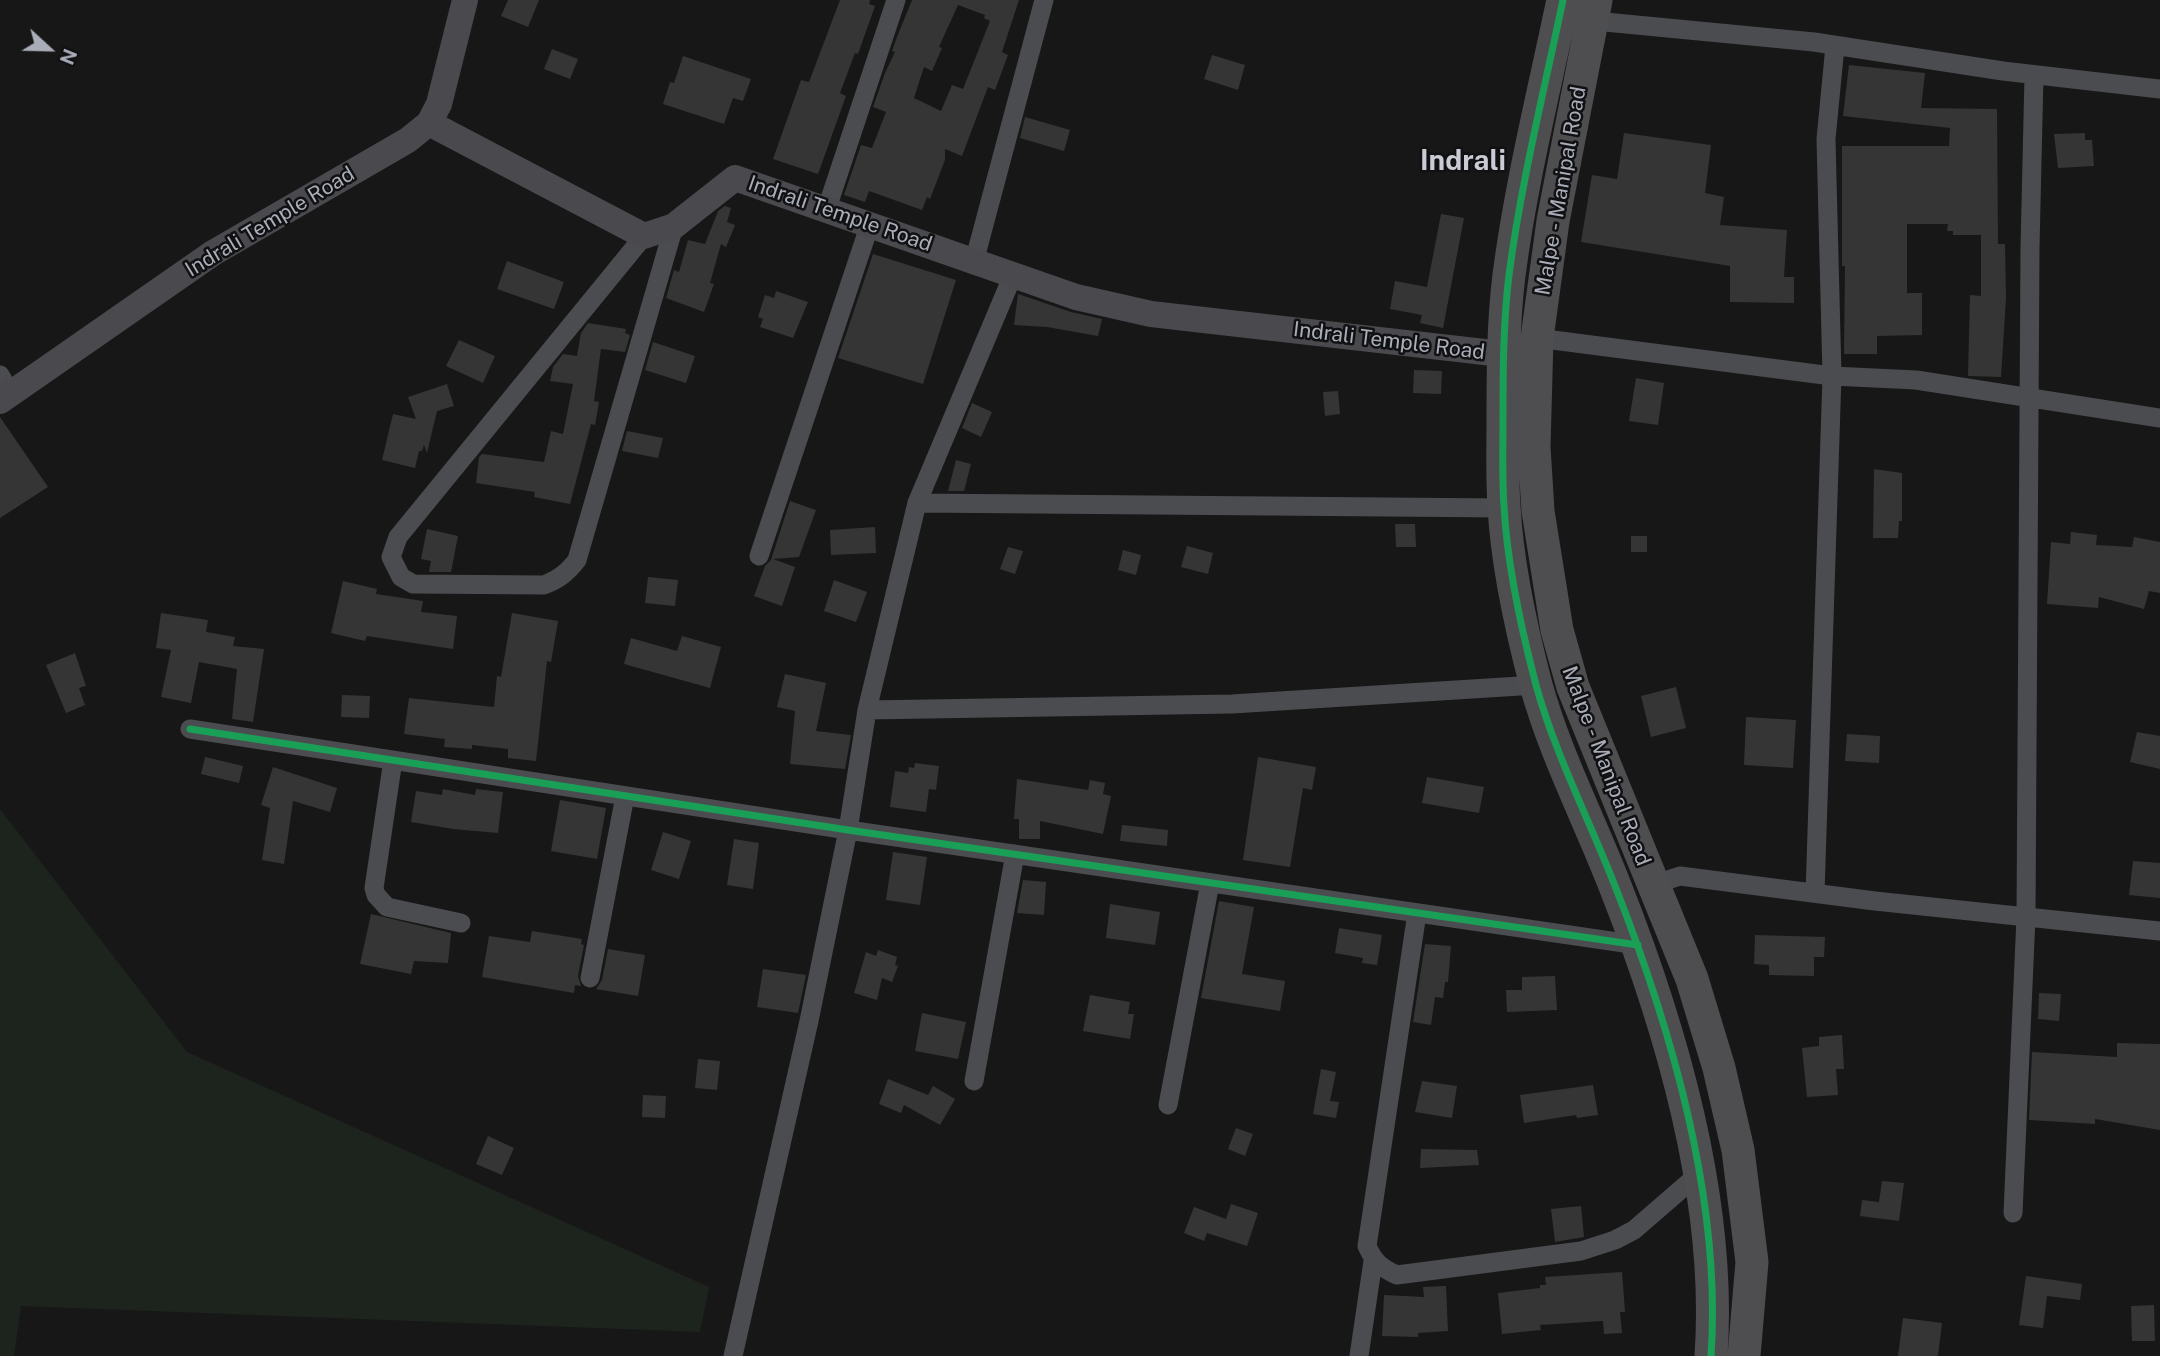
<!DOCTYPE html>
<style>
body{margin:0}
#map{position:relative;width:2160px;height:1356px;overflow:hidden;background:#171717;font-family:"Public Sans",sans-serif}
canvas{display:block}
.north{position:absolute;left:14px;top:14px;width:70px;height:70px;-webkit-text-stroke:5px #111113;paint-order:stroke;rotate:112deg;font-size:19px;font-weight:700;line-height:28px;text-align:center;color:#a8adb8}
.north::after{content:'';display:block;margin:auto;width:24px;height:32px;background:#a8adb8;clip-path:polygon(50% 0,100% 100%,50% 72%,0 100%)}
</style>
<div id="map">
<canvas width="2160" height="1356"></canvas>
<div class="north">N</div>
</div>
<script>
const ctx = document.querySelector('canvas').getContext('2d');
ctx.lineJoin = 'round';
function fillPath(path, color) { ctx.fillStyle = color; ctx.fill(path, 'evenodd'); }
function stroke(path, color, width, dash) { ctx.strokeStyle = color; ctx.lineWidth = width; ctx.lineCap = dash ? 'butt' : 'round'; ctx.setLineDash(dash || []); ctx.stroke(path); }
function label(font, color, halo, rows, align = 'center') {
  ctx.font = font + ' "Public Sans",sans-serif'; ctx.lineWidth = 5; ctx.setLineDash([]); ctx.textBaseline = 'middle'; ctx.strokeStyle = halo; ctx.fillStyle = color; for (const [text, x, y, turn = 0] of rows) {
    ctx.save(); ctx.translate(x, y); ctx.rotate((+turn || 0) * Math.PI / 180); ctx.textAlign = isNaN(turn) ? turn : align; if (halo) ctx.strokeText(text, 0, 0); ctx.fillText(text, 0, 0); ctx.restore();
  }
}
fillPath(new Path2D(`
 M 0,809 L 187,1052 L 709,1287 L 700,1332 L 21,1306 L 14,1356 L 0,1356 Z`), '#1d241e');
fillPath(new Path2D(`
 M 508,0 L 539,0 L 528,27 L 501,16 Z
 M 840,0 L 870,0 L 869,4 L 875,6 L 858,54 L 855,53 L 840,93 L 846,96 L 818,174 L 773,159 L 801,80 L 809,82 Z
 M 912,0 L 1019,0 L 1002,52 L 1008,55 L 995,90 L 988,87 L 962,156 L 945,149 L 945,160 L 930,199 L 927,197 L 922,210 L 869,191 L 865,202 L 844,195 L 861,145 L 872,148 L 886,112 L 873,107 L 885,73 L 895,52 L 892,51 L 897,37 ZM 958,5 L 985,15 L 984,18 L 990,21 L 963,89 L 952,85 L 941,111 L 914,98 L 924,67 L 932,71 L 942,48 L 939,47 Z
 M 552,49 L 578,59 L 570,79 L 544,69 Z
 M 1212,55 L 1245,65 L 1238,90 L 1204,79 Z
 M 683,56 L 751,79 L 743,101 L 733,98 L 724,124 L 663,104 L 670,82 L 674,83 Z
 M 1849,65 L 1925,73 L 1921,108 L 1997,109 L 1998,244 L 2005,244 L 2006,298 L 2001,377 L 1968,376 L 1970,295 L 1981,296 L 1981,235 L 1953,235 L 1953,231 L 1947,231 L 1948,224 L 1907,224 L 1907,293 L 1922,293 L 1922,335 L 1877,336 L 1877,354 L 1844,354 L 1845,266 L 1842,266 L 1842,146 L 1949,146 L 1950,128 L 1843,116 Z
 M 1025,117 L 1070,130 L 1064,151 L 1020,138 Z
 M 1624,133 L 1711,145 L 1705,193 L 1724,197 L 1720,225 L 1787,230 L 1784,277 L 1794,277 L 1794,303 L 1730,302 L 1730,266 L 1581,242 L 1592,175 L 1617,179 Z
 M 2085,133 L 2085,140 L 2092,140 L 2094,166 L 2058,168 L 2054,134 Z
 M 725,206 L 731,208 L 727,222 L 735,225 L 726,247 L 721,244 L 710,283 L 714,284 L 704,312 L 666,298 L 674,270 L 679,272 L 688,240 L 705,244 L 718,211 Z
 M 1441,214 L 1464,218 L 1443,328 L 1420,323 L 1422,315 L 1390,309 L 1395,281 L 1427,287 Z
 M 873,254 L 956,280 L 923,384 L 838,358 Z
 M 507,261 L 564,282 L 554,309 L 497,289 Z
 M 776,291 L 808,302 L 793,338 L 760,327 L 763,319 L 758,317 L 765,295 L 774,298 Z
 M 1018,294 L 1071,312 L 1102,319 L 1098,336 L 1047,327 L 1014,325 Z
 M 588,323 L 626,329 L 625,333 L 630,335 L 625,352 L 601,349 L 594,401 L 599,402 L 595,425 L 591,424 L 570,504 L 534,497 L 535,492 L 476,483 L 479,457 L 482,454 L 544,462 L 551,431 L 563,434 L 573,384 L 550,381 L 553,367 L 563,354 L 577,356 L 581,333 Z
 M 459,340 L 495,356 L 483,383 L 446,366 Z
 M 653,342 L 695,356 L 686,383 L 645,370 Z
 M 1414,370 L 1442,371 L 1441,394 L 1413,393 Z
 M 1636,378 L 1664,383 L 1658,425 L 1629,421 Z
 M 447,384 L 454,406 L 437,411 L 427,453 L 424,445 L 422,451 L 419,451 L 415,468 L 382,460 L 393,414 L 416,419 L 408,397 Z
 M 1338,391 L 1340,414 L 1325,416 L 1323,392 Z
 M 972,403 L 992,412 L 981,437 L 962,428 Z
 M 0,417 L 48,487 L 0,518 Z
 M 627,431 L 663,438 L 658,458 L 622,451 Z
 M 956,460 L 971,464 L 964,491 L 948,491 Z
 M 1874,469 L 1902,473 L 1902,521 L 1899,521 L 1898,538 L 1873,538 Z
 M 790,501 L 816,510 L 799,557 L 773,559 L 795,567 L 782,606 L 754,596 L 765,566 L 771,560 Z
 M 1395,524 L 1415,524 L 1416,547 L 1396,547 Z
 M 875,527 L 876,553 L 831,555 L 830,530 Z
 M 427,529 L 458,536 L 451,572 L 429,572 L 431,561 L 421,559 Z
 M 2071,532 L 2097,535 L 2096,545 L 2132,547 L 2134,537 L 2160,542 L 2160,593 L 2149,591 L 2144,609 L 2099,597 L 2098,608 L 2047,604 L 2051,542 L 2070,544 Z
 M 1631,536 L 1647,536 L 1647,552 L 1631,552 Z
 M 1187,546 L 1213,553 L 1208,574 L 1181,567 Z
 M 1008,547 L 1023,551 L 1015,574 L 1000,569 Z
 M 1123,550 L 1141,555 L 1136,575 L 1118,570 Z
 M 648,577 L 678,580 L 675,606 L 645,603 Z
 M 834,580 L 867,592 L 856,622 L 824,611 Z
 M 343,581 L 377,589 L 376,594 L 423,601 L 421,612 L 457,616 L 453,649 L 367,636 L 365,641 L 331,633 Z
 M 161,613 L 208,620 L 206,632 L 235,637 L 233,646 L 264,649 L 253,722 L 232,719 L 237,669 L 199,662 L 191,703 L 161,697 L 171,650 L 156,648 Z
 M 512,613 L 558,621 L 551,662 L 547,661 L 536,761 L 508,758 L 508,749 L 472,745 L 472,749 L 444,747 L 445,739 L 404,734 L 409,698 L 494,707 L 497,676 L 501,677 Z
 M 682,636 L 721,647 L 710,688 L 624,664 L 631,638 L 677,651 Z
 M 75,653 L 86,686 L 79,688 L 85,705 L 66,713 L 46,665 Z
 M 785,674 L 826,683 L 816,731 L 851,735 L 845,769 L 790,764 L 795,711 L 777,707 Z
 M 1676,687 L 1686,728 L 1651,737 L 1641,696 Z
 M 342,695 L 370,696 L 369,718 L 341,717 Z
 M 1746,717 L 1796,720 L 1793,768 L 1744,765 Z
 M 2137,732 L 2160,736 L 2160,769 L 2130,762 Z
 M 1847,734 L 1880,736 L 1879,763 L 1845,761 Z
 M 205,757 L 243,766 L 239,783 L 201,774 Z
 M 1258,757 L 1316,767 L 1312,790 L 1303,788 L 1290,867 L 1243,860 Z
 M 915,763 L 939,766 L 936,790 L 929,789 L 926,812 L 890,807 L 895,771 L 908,773 L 909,767 L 914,768 Z
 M 273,767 L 337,788 L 330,812 L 293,801 L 284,864 L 262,860 L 270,808 L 261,805 Z
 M 1427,777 L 1484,787 L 1479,813 L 1422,803 Z
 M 1017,779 L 1088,790 L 1090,780 L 1105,783 L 1103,794 L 1111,796 L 1103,834 L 1040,821 L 1040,839 L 1019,839 L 1019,819 L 1014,819 Z
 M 443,789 L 475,795 L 476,789 L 503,792 L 498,833 L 453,829 L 411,822 L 416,791 L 442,795 Z
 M 560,800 L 606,808 L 597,859 L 551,851 Z
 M 1122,825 L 1168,830 L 1167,846 L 1120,841 Z
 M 663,832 L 691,841 L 679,879 L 651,870 Z
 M 734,839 L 759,843 L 753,889 L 727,885 Z
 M 893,852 L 927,857 L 920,905 L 886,900 Z
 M 2133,861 L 2160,863 L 2160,898 L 2129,895 Z
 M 1023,880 L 1046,882 L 1044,915 L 1017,913 Z
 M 1219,901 L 1254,907 L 1242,974 L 1285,981 L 1280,1011 L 1201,998 Z
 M 1110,904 L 1160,912 L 1155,945 L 1106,938 Z
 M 371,914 L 451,933 L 448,963 L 414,961 L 411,974 L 360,964 Z
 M 1339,928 L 1382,935 L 1377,965 L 1362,963 L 1363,958 L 1335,953 Z
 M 532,931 L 582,939 L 581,944 L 584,945 L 578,976 L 581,986 L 575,985 L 574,993 L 482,977 L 489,936 L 530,942 Z
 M 1755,935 L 1825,937 L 1824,957 L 1814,957 L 1814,976 L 1769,975 L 1769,965 L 1754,964 Z
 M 1425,944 L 1451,946 L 1448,982 L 1445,982 L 1443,998 L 1435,997 L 1431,1025 L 1413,1022 Z
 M 608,949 L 645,955 L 638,996 L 596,989 L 602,980 Z
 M 878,950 L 897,957 L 895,965 L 898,966 L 892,982 L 882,978 L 877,1000 L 854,993 L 866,952 L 876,956 Z
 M 763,969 L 806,975 L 798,1013 L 757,1007 Z
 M 1555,976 L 1557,1010 L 1507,1012 L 1506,990 L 1522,990 L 1522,977 Z
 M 2039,993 L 2061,994 L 2059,1021 L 2038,1019 Z
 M 1090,995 L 1130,1002 L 1128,1014 L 1134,1014 L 1130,1039 L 1083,1031 Z
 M 922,1013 L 966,1022 L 958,1059 L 915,1051 Z
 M 1842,1035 L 1844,1069 L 1836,1069 L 1838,1095 L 1807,1097 L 1802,1048 L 1819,1046 L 1819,1037 Z
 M 2117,1043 L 2160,1044 L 2160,1130 L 2095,1119 L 2095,1124 L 2029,1120 L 2032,1052 L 2117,1057 Z
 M 698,1059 L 720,1061 L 717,1090 L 695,1088 Z
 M 1321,1069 L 1336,1072 L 1330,1101 L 1339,1102 L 1336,1118 L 1313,1114 Z
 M 888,1079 L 928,1095 L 933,1086 L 955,1099 L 940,1125 L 904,1105 L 901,1113 L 879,1104 Z
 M 1422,1081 L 1457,1086 L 1452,1118 L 1415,1112 Z
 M 1593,1085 L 1598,1115 L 1577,1118 L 1576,1115 L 1524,1123 L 1520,1095 Z
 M 643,1095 L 666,1096 L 665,1118 L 642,1117 Z
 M 1236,1128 L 1253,1134 L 1245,1156 L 1228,1149 Z
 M 488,1136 L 514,1148 L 502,1175 L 476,1164 Z
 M 1421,1149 L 1477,1150 L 1479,1165 L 1420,1168 Z
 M 1882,1181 L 1904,1183 L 1899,1221 L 1860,1216 L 1862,1200 L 1879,1202 Z
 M 1231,1204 L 1258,1213 L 1247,1246 L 1207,1233 L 1204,1241 L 1184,1233 L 1194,1207 L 1226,1219 Z
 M 1581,1206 L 1584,1237 L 1555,1242 L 1551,1209 Z
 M 1622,1272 L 1625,1312 L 1620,1312 L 1622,1333 L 1604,1334 L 1603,1321 L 1540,1325 L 1541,1330 L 1502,1334 L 1498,1293 L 1540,1288 L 1540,1285 L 1546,1285 L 1545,1277 Z
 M 2026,1276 L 2082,1284 L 2080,1300 L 2047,1296 L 2043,1328 L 2019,1325 Z
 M 1446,1286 L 1448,1331 L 1418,1333 L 1418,1337 L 1382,1336 L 1384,1295 L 1424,1297 L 1423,1287 Z
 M 2154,1305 L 2155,1341 L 2132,1341 L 2131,1306 Z
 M 1903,1318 L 1942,1323 L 1938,1356 L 1898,1356 Z`), '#353536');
stroke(new Path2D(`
 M 1584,20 L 1814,42 L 2003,71 L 2160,89
 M 827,208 L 896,0
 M 644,236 L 398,537 L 391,557 L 401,577 L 413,584 L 544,585 C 559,579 567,573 577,560 L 674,226
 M 974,262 L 1044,0
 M 1537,338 L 1832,376 L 1916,380 L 2160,418
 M 0,375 L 11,394
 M 917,503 L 1504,508
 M 759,556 L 870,224
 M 867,710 L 1232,704 L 1536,685
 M 190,729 L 848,830 L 1638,945
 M 393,760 L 374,888 L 376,895 L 387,907 L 461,923
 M 1652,885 L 1680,876 L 1875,901 L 2160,931
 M 1815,893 L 1832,376 L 1826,139 L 1835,46
 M 1417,913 L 1367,1246 C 1374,1262 1381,1268 1397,1275 L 1581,1251 L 1615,1240 L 1634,1230 L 1701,1172
 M 590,978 L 625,796
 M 974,1081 L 1015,854
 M 1168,1105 L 1210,883
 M 2013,1213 L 2026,917 L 2030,248 L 2034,75
 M 733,1356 L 809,1021 L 848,830 L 867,710 L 917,503 L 1013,275
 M 1359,1356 L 1373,1261`), '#4b4c50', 19);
stroke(new Path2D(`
 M 429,123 L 644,236 L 674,226 L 735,178 L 1076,297 L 1151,314 L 1502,354
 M 0,401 L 213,253 L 408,140 L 429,123 L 439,104 L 465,0`), '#4a4a4e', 26);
stroke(new Path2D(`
 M 1563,0 C 1544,91 1521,183 1509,275 C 1503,324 1503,372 1503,422 C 1503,449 1502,478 1504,506 C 1507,564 1521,628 1536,685 C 1555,754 1589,819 1615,886 C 1672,1030 1722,1200 1711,1356
 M 1596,0 L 1553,221 L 1537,338 L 1534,447 L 1538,511 L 1557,630 L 1573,687 L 1692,979 L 1719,1068 L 1738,1150 L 1752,1262 L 1744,1356`), '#4e4e51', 33);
stroke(new Path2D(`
 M 1563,0 C 1544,91 1521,183 1509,275 C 1503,324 1503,372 1503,422 C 1503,449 1502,478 1504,506 C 1507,564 1521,628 1536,685 C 1555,754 1589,819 1615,886 C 1672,1030 1722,1200 1711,1356
 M 190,729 L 848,830 L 1638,945`), '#1a9f57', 7);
label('21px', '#a8adb8', '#111113', [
 ["Malpe - Manipal Road",1561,191,-80],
 ["Indrali Temple Road",840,214,19],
 ["Indrali Temple Road",270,222,-31],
 ["Indrali Temple Road",1389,341,7],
 ["Malpe - Manipal Road",1606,766,69]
]);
label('bold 28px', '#c9ccd4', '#111113', [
 ["Indrali",1463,161]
]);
</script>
